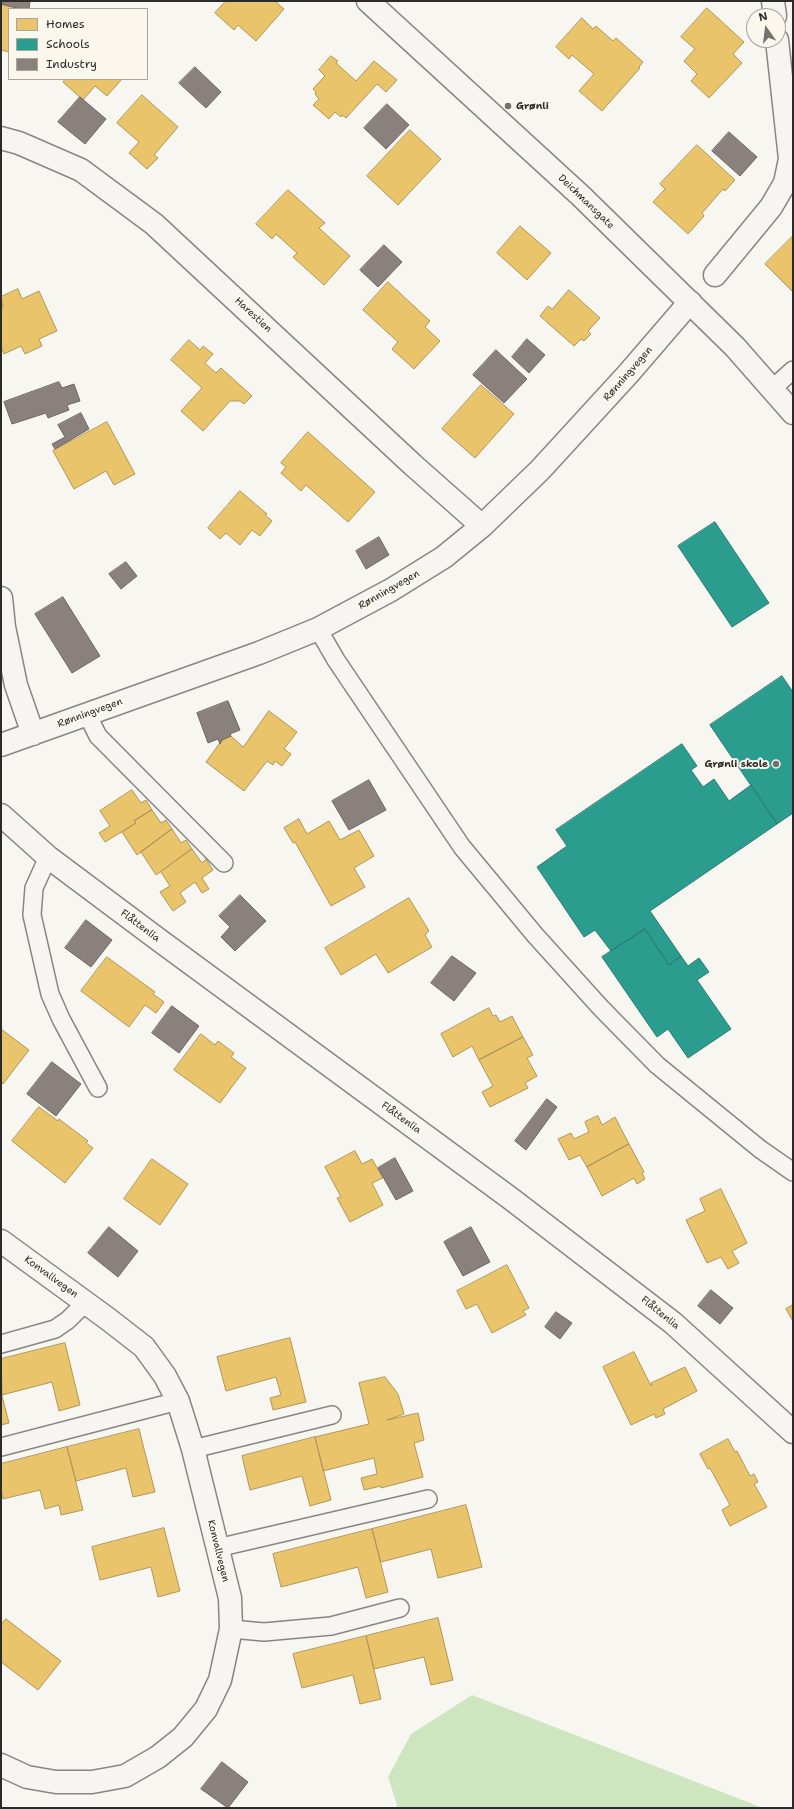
<!DOCTYPE html>
<meta charset="utf-8">
<style>
body{margin:0}
#map{position:relative;width:794px;height:1809px;overflow:hidden;background:#f8f6f0;font-family:"Shantell Sans",sans-serif}
canvas{display:block}
.frame{position:absolute;inset:0;border:2px solid #2b2b2b;pointer-events:none}
.legend{position:absolute;left:8px;top:8px;width:140px;height:72px;box-sizing:border-box;background:#fbf7ec;border:1px solid #a8a59f;margin:0;padding:5px 7px;list-style:none;font-size:12px;color:#2b2b2b}
.legend li{display:flex;align-items:center;gap:8px;height:20px}
.legend b{width:20px;border:1px solid #a8a59f}
.north{position:absolute;left:746px;top:8px;width:40px;height:40px;box-sizing:border-box;background:#fbf7ec;border:1px solid #a8a59f;border-radius:50%;rotate:346deg;font-size:11px;font-weight:700;line-height:16px;text-align:center;color:#2b2b2b}
.north::after{content:'';display:block;margin:auto;width:14px;height:18px;background:#737270;clip-path:polygon(50% 0,100% 100%,50% 72%,0 100%)}
</style>
<div id="map">
<canvas width="794" height="1809"></canvas>
<div class="frame"></div>
<ul class="legend">
<li><b style="height:11px;background:#e9c46a"></b>Homes</li>
<li><b style="height:11px;background:#2a9d8f"></b>Schools</li>
<li><b style="height:11px;background:#8a817c"></b>Industry</li>
</ul>
<div class="north">N</div>
</div>
<script>
const ctx = document.querySelector('canvas').getContext('2d');
ctx.lineJoin = 'round';
function fillPath(path, color) { ctx.fillStyle = color; ctx.fill(path, 'evenodd'); }
function stroke(path, color, width, dash) { ctx.strokeStyle = color; ctx.lineWidth = width; ctx.lineCap = dash ? 'butt' : 'round'; ctx.setLineDash(dash || []); ctx.stroke(path); }
function label(font, color, halo, rows, align = 'center') {
  ctx.font = font + ' "Shantell Sans",sans-serif'; ctx.lineWidth = 4; ctx.setLineDash([]); ctx.textBaseline = 'middle'; ctx.strokeStyle = halo; ctx.fillStyle = color; for (const [text, x, y, turn = 0] of rows) {
    ctx.save(); ctx.translate(x, y); ctx.rotate((+turn || 0) * Math.PI / 180); ctx.textAlign = isNaN(turn) ? turn : align; if (halo) ctx.strokeText(text, 0, 0); ctx.fillText(text, 0, 0); ctx.restore();
  }
}
fillPath(new Path2D(`
 M 472,1695 L 758,1806 L 761,1808 L 396,1808 L 397,1805 L 388,1777 L 411,1734 Z`), '#cde6c0');
const homes = new Path2D(`
 M 226,1 L 275,1 L 284,9 L 256,41 L 238,25 L 234,30 L 215,13 Z
 M 1,4 L 21,9 L 9,9 L 9,52 L 1,50 Z
 M 707,8 L 744,42 L 733,54 L 742,63 L 709,98 L 691,81 L 697,74 L 684,61 L 695,49 L 681,37 Z
 M 582,18 L 593,29 L 596,26 L 613,41 L 616,38 L 643,62 L 639,67 L 640,68 L 602,111 L 579,91 L 594,74 L 572,55 L 569,59 L 556,47 Z
 M 331,56 L 338,61 L 336,63 L 356,81 L 374,61 L 397,80 L 386,92 L 377,84 L 346,118 L 342,115 L 341,117 L 335,112 L 329,119 L 313,105 L 319,99 L 315,94 L 316,92 L 313,89 L 325,76 L 319,70 Z
 M 66,79 L 122,79 L 107,96 L 95,86 L 83,100 L 63,82 Z
 M 142,95 L 178,127 L 154,155 L 158,158 L 147,169 L 129,153 L 139,142 L 117,123 Z
 M 410,130 L 441,159 L 398,205 L 367,176 Z
 M 697,145 L 735,180 L 725,191 L 723,189 L 702,213 L 704,216 L 688,234 L 653,202 L 665,189 L 660,184 Z
 M 288,190 L 325,223 L 319,228 L 350,256 L 324,285 L 293,257 L 297,253 L 276,234 L 272,239 L 256,224 Z
 M 520,226 L 551,253 L 527,280 L 497,253 Z
 M 792,237 L 793,239 L 793,292 L 765,264 Z
 M 388,282 L 430,321 L 425,327 L 440,341 L 414,369 L 392,349 L 398,342 L 363,310 Z
 M 18,289 L 22,299 L 39,291 L 57,331 L 39,339 L 42,346 L 25,354 L 21,346 L 4,354 L 1,347 L 1,308 L 3,307 L 1,297 Z
 M 569,290 L 600,318 L 588,331 L 591,334 L 584,341 L 581,339 L 574,346 L 540,316 L 548,306 L 552,309 Z
 M 189,340 L 200,350 L 203,346 L 213,354 L 205,363 L 216,373 L 221,368 L 252,396 L 244,404 L 240,401 L 230,401 L 203,431 L 181,411 L 202,388 L 171,360 Z
 M 481,385 L 514,414 L 475,458 L 442,429 Z
 M 107,422 L 135,474 L 114,485 L 106,471 L 74,489 L 53,451 Z
 M 308,432 L 375,492 L 348,522 L 306,485 L 301,491 L 281,473 L 286,467 L 281,463 Z
 M 240,491 L 267,514 L 265,515 L 272,521 L 260,536 L 252,530 L 240,545 L 226,533 L 220,539 L 208,528 Z
 M 269,711 L 297,732 L 284,749 L 291,754 L 282,766 L 275,761 L 273,765 L 267,761 L 244,791 L 206,762 L 222,740 L 231,736 L 243,747 Z
 M 132,790 L 141,803 L 146,800 L 152,810 L 134,821 L 136,823 L 105,842 L 99,833 L 110,826 L 100,811 Z
 M 152,810 L 161,823 L 166,820 L 172,829 L 137,855 L 122,832 L 136,823 L 134,821 Z
 M 299,819 L 307,834 L 329,821 L 340,840 L 359,830 L 374,856 L 354,868 L 365,887 L 331,906 L 295,842 L 293,843 L 284,828 Z
 M 172,829 L 181,843 L 186,840 L 192,849 L 156,875 L 141,852 Z
 M 192,849 L 202,863 L 206,859 L 213,870 L 202,878 L 209,889 L 202,893 L 195,882 L 180,893 L 186,902 L 173,911 L 160,892 L 170,886 L 161,872 Z
 M 409,898 L 429,931 L 425,935 L 432,947 L 388,973 L 376,954 L 341,975 L 325,948 Z
 M 107,957 L 155,992 L 153,994 L 164,1002 L 156,1013 L 145,1005 L 129,1027 L 81,991 Z
 M 489,1008 L 493,1016 L 496,1015 L 500,1022 L 512,1016 L 523,1037 L 479,1060 L 472,1046 L 453,1057 L 441,1034 Z
 M 1,1029 L 29,1050 L 3,1084 L 1,1082 Z
 M 201,1034 L 215,1045 L 218,1041 L 234,1053 L 231,1057 L 246,1068 L 220,1103 L 174,1070 Z
 M 523,1037 L 533,1055 L 527,1058 L 537,1076 L 525,1083 L 528,1088 L 490,1107 L 482,1092 L 493,1086 L 479,1060 Z
 M 39,1107 L 58,1121 L 59,1119 L 88,1141 L 86,1143 L 93,1148 L 65,1183 L 12,1141 Z
 M 598,1116 L 602,1125 L 615,1117 L 629,1144 L 587,1167 L 580,1155 L 569,1160 L 558,1139 L 571,1133 L 574,1139 L 589,1132 L 585,1122 Z
 M 629,1144 L 644,1172 L 642,1173 L 645,1179 L 637,1184 L 634,1178 L 602,1196 L 587,1167 Z
 M 355,1151 L 362,1164 L 372,1159 L 383,1178 L 372,1183 L 383,1205 L 350,1222 L 337,1198 L 341,1197 L 325,1167 Z
 M 152,1159 L 188,1184 L 160,1225 L 124,1199 Z
 M 721,1189 L 747,1243 L 732,1251 L 739,1263 L 728,1269 L 721,1257 L 707,1263 L 686,1220 L 705,1211 L 700,1199 Z
 M 507,1265 L 529,1308 L 523,1311 L 526,1315 L 492,1333 L 477,1304 L 466,1309 L 457,1291 Z
 M 793,1305 L 793,1321 L 786,1309 Z
 M 290,1338 L 306,1402 L 273,1410 L 270,1398 L 281,1395 L 276,1377 L 226,1391 L 217,1357 Z
 M 65,1343 L 80,1405 L 59,1411 L 52,1382 L 2,1395 L 1,1359 Z
 M 634,1352 L 651,1386 L 652,1385 L 651,1383 L 685,1367 L 697,1391 L 663,1409 L 665,1414 L 656,1418 L 654,1414 L 631,1425 L 603,1367 Z
 M 385,1377 L 398,1394 L 404,1414 L 387,1420 L 418,1413 L 424,1440 L 414,1443 L 423,1477 L 381,1488 L 381,1486 L 364,1490 L 361,1478 L 377,1474 L 374,1458 L 323,1471 L 315,1437 L 369,1424 L 359,1383 Z
 M 1,1392 L 9,1423 L 1,1425 Z
 M 139,1429 L 155,1492 L 133,1497 L 126,1468 L 76,1481 L 67,1447 Z
 M 315,1437 L 331,1500 L 310,1506 L 302,1476 L 250,1490 L 242,1456 Z
 M 728,1439 L 735,1452 L 737,1451 L 750,1476 L 754,1474 L 758,1482 L 754,1484 L 767,1507 L 730,1526 L 722,1510 L 730,1505 L 710,1468 L 708,1469 L 700,1454 Z
 M 67,1447 L 83,1510 L 61,1515 L 59,1505 L 45,1509 L 40,1490 L 3,1499 L 1,1490 L 1,1464 Z
 M 466,1505 L 482,1567 L 438,1578 L 431,1549 L 381,1562 L 372,1529 Z
 M 164,1528 L 180,1591 L 158,1597 L 151,1567 L 100,1580 L 92,1547 Z
 M 372,1529 L 388,1592 L 366,1598 L 358,1567 L 281,1587 L 273,1554 Z
 M 438,1618 L 453,1680 L 431,1685 L 424,1657 L 374,1669 L 366,1636 Z
 M 6,1619 L 61,1661 L 38,1690 L 1,1662 L 1,1625 Z
 M 366,1636 L 381,1699 L 360,1704 L 353,1675 L 302,1688 L 293,1654 Z`);
fillPath(homes, '#e9c46a');
stroke(homes, '#b09657', 1);
const schools = new Path2D(`
 M 715,522 L 769,603 L 732,627 L 678,546 Z
 M 782,676 L 793,692 L 793,813 L 777,824 L 710,725 Z
 M 682,744 L 697,766 L 691,770 L 703,787 L 714,779 L 729,801 L 751,785 L 777,824 L 650,911 L 681,956 L 669,965 L 645,929 L 611,951 L 595,930 L 584,937 L 537,867 L 567,846 L 556,830 Z
 M 645,929 L 669,965 L 681,956 L 688,966 L 699,958 L 709,972 L 697,980 L 731,1029 L 688,1058 L 668,1029 L 657,1037 L 602,957 Z`);
fillPath(schools, '#2a9d8f');
stroke(schools, '#2a7b71', 1);
const industry = new Path2D(`
 M 1,1 L 30,1 L 29,9 L 21,9 L 1,4 Z
 M 195,67 L 221,92 L 206,108 L 179,83 Z
 M 80,97 L 106,119 L 85,144 L 58,122 Z
 M 387,104 L 409,125 L 386,149 L 364,128 Z
 M 729,132 L 757,157 L 740,176 L 712,151 Z
 M 384,245 L 402,262 L 378,287 L 360,270 Z
 M 527,339 L 545,355 L 529,373 L 512,357 Z
 M 496,350 L 527,379 L 504,403 L 473,375 Z
 M 59,382 L 62,388 L 74,384 L 80,401 L 67,405 L 69,410 L 48,418 L 46,413 L 12,424 L 4,402 Z
 M 81,413 L 89,429 L 55,449 L 52,444 L 65,437 L 58,425 Z
 M 379,537 L 389,555 L 366,569 L 356,551 Z
 M 126,562 L 137,576 L 121,589 L 109,574 Z
 M 63,597 L 100,656 L 72,673 L 35,614 Z
 M 228,701 L 240,730 L 230,734 L 231,736 L 222,740 L 220,744 L 218,739 L 208,743 L 197,713 Z
 M 369,780 L 386,810 L 349,830 L 332,801 Z
 M 240,895 L 266,921 L 235,951 L 221,937 L 230,927 L 219,916 Z
 M 86,920 L 112,940 L 91,967 L 65,948 Z
 M 452,956 L 476,973 L 454,1001 L 431,983 Z
 M 172,1006 L 199,1026 L 179,1053 L 152,1033 Z
 M 52,1062 L 81,1084 L 56,1116 L 27,1094 Z
 M 547,1099 L 557,1107 L 526,1150 L 515,1141 Z
 M 395,1158 L 413,1191 L 396,1200 L 378,1168 Z
 M 109,1227 L 138,1251 L 118,1277 L 88,1253 Z
 M 471,1227 L 490,1262 L 463,1276 L 444,1242 Z
 M 711,1290 L 733,1308 L 720,1324 L 698,1306 Z
 M 556,1312 L 572,1323 L 560,1339 L 545,1327 Z
 M 222,1762 L 248,1782 L 228,1808 L 201,1789 Z`);
fillPath(industry, '#8a817c');
stroke(industry, '#6e6764', 1);
const service = new Path2D(`
 M 772,389 L 793,370
 M 318,629 L 336,660 L 462,847 L 535,935 L 601,1008 L 657,1065 L 760,1149 L 793,1172
 M 87,714 L 98,736 L 224,863
 M 48,857 L 34,888 L 32,915 L 50,994 L 61,1019 L 98,1088
 M 1,1344 L 55,1329 L 68,1320 L 86,1302
 M 1,1447 L 178,1401
 M 193,1449 L 332,1415
 M 217,1548 L 428,1499
 M 231,1629 L 264,1632 L 331,1626 L 400,1608`);
const minor = new Path2D(`
 M 773,1 L 775,16
 M 1,138 L 19,143 L 81,170 L 154,224 L 413,465 L 482,526
 M 715,275 L 771,207 L 785,183 L 790,159 L 777,40
 M 1,598 L 4,627 L 16,685 L 33,734
 M 1,745 L 259,653 L 318,629 L 391,590 L 444,557 L 482,526 L 540,470 L 628,374 L 690,302
 M 1,815 L 48,857 L 159,940 L 510,1198 L 673,1323 L 793,1432
 M 1,1241 L 108,1319 L 144,1347 L 165,1376 L 178,1401 L 193,1449 L 230,1598 L 231,1629 L 220,1680 L 206,1709 L 183,1737 L 158,1757 L 125,1776 L 92,1782 L 56,1782 L 27,1777 L 1,1765`);
const tertiary = new Path2D(`
 M 368,1 L 581,196 L 735,347 L 793,413`);
stroke(service, '#878684', 20);
stroke(minor, '#878684', 25);
stroke(tertiary, '#878684', 25);
stroke(service, '#f6f5f1', 17);
stroke(minor, '#f6f5f1', 22);
stroke(tertiary, '#f6f5f1', 22);
for (const [x, y, r, color] of [
 [508,106,4,"#737270"],
 [776,764,4,"#737270"]
]) { const dot = new Path2D(); dot.arc(x, y, r, 0, 2 * Math.PI); ctx.fillStyle = color; ctx.fill(dot); stroke(dot, '#fbf7ec', 1.5); }
label('bold 10px', '#2b2b2b', '#fbf7ec', [
 ["Grønli",516,106],
 ["Grønli skole",768,764,"right"]
], 'left');
label('10px', '#2b2b2b', '#fbf7ec', [
 ["Deichmansgate",586,202,44],
 ["Harestien",253,315,43],
 ["Rønningvegen",628,374,-49],
 ["Rønningvegen",389,590,-30],
 ["Rønningvegen",90,713,-20],
 ["Flåttenlia",140,926,37],
 ["Flåttenlia",401,1118,36],
 ["Konvallvegen",51,1277,36],
 ["Flåttenlia",660,1313,39],
 ["Konvallvegen",218,1551,76]
]);
</script>
